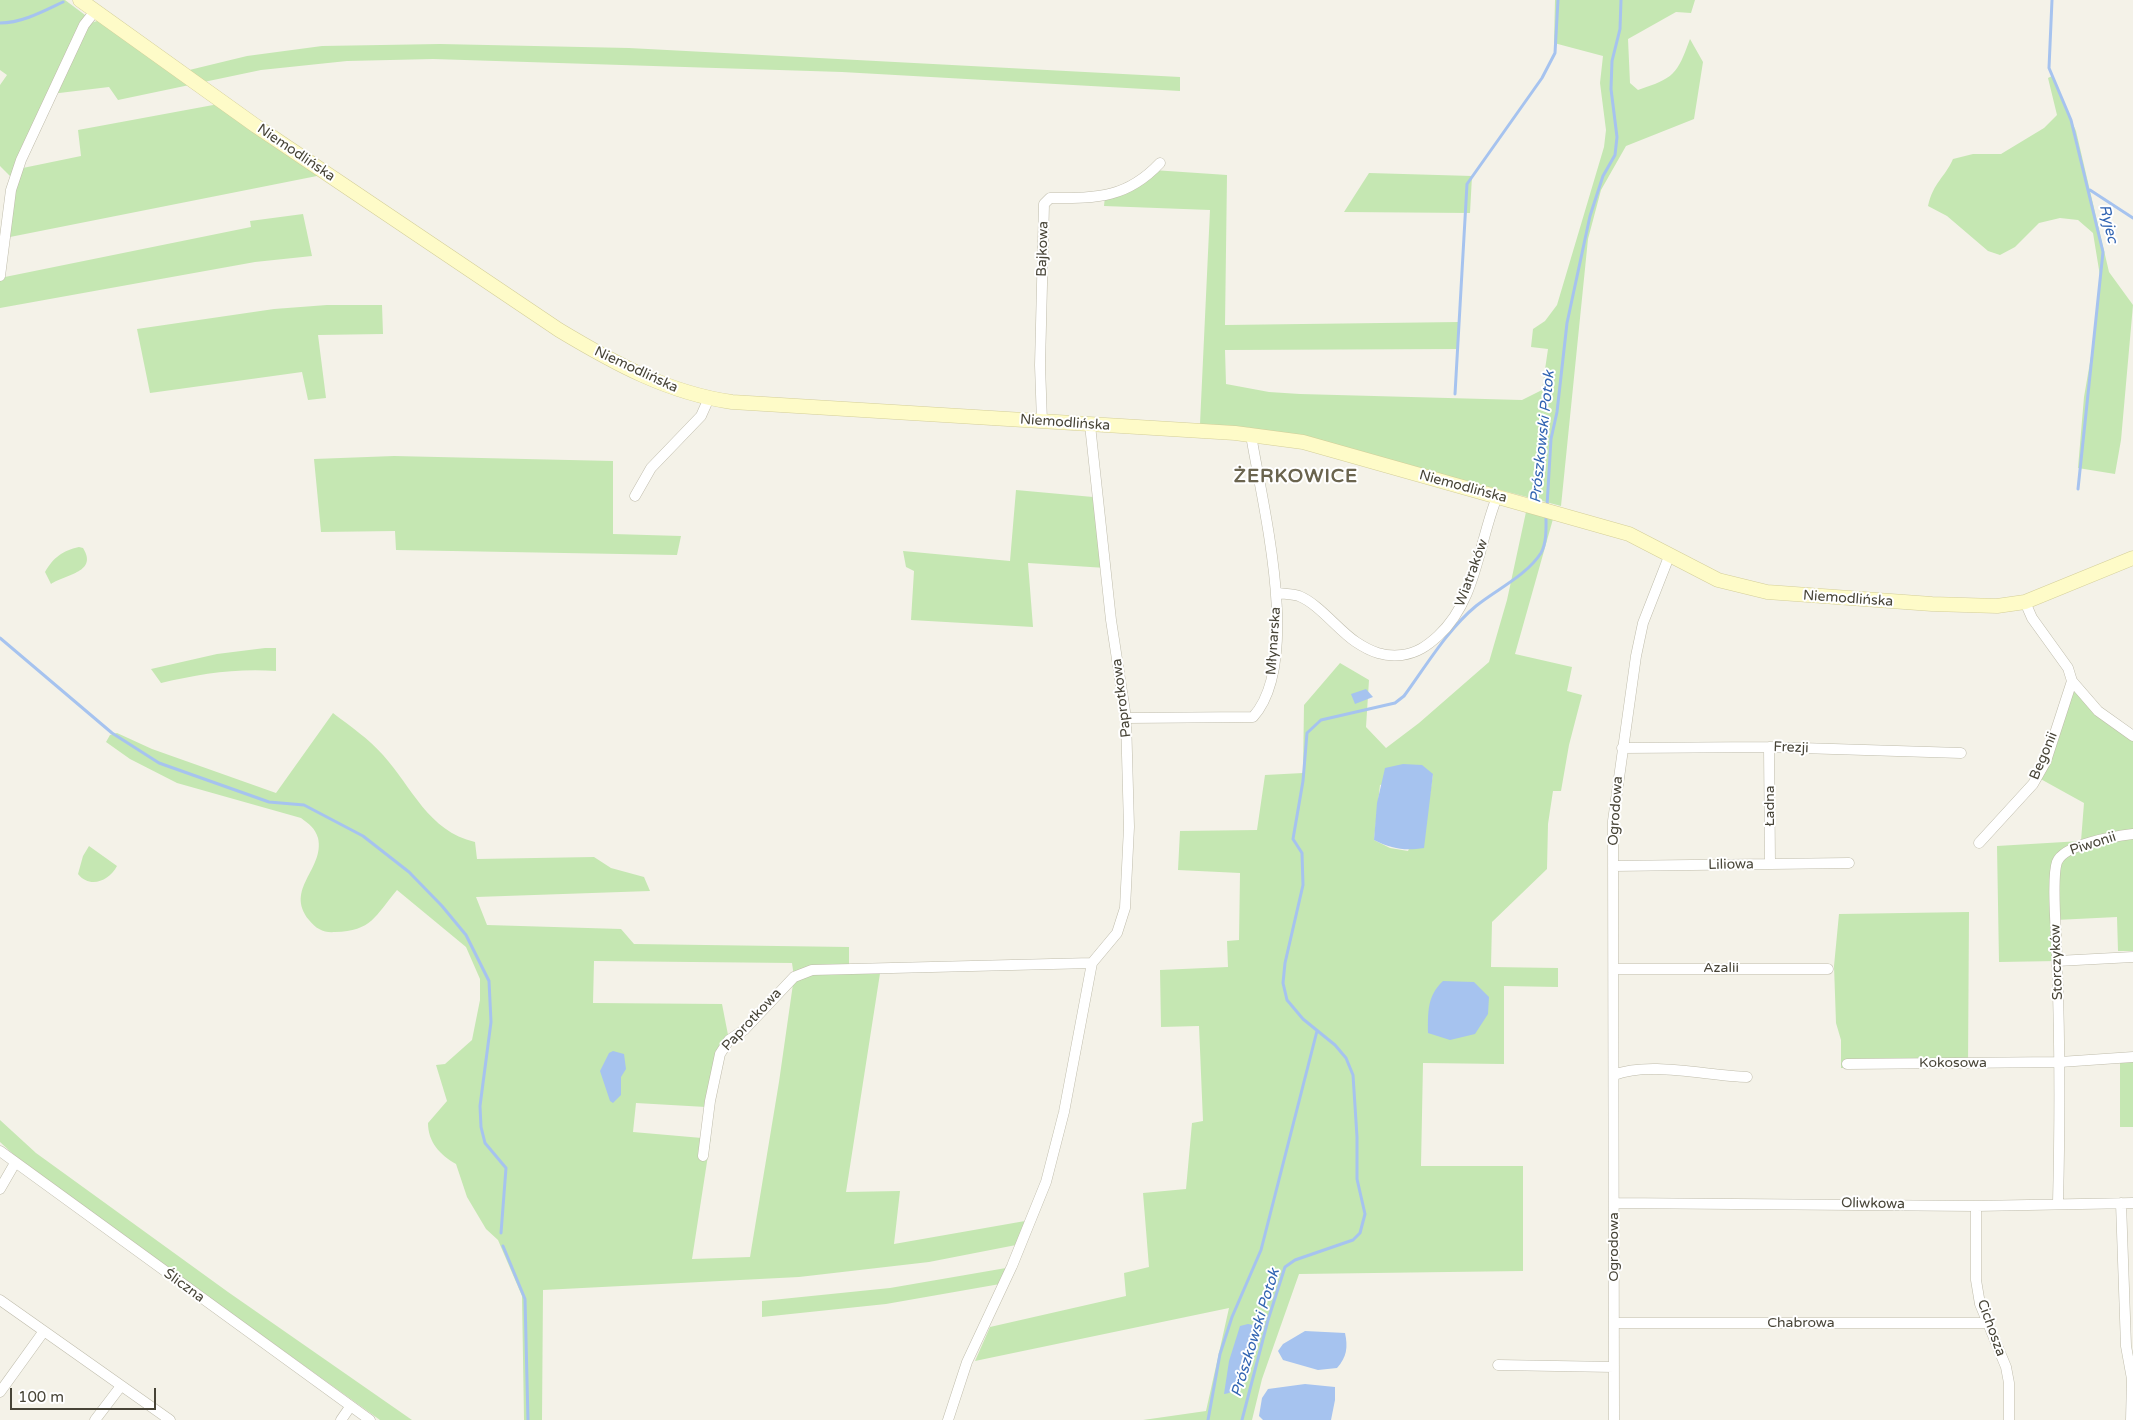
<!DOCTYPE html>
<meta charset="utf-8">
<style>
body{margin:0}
#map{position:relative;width:2133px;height:1420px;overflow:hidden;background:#f4f2e8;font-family:"Varela Round",sans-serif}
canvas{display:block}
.scale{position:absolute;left:10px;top:1388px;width:146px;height:22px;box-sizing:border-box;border:2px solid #474437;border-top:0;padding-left:6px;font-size:15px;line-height:18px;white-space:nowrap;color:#474437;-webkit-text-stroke:4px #fff;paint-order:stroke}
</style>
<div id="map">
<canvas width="2133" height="1420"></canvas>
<div class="scale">100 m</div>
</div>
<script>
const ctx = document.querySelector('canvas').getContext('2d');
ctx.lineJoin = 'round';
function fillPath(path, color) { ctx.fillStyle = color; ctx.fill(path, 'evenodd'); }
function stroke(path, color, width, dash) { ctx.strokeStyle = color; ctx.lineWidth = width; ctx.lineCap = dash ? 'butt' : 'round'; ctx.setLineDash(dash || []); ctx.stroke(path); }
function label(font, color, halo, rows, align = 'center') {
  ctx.font = font + ' "Varela Round",sans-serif'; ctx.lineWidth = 4; ctx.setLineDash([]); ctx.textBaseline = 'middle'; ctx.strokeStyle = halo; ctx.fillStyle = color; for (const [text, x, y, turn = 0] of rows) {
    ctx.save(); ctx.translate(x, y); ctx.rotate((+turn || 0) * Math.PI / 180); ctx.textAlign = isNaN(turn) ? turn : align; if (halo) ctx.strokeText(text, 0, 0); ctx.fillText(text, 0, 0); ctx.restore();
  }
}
fillPath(new Path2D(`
 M 0,0 L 65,0 L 85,15 L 85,25 L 97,21 L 112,23 L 181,72 L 247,56 L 322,46 L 440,44 L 629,48 L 1180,77 L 1180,91 L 842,72 L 433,59 L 347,61 L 261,70 L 118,100 L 109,87 L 51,94 L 18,169 L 81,156 L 78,130 L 224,103 L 327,174 L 5,238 L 14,180 L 0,166 L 0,85 L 7,75 L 0,70 Z
 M 1555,0 L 1695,0 L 1691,13 L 1676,12 L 1628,39 L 1630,83 L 1638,90 C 1674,78 1677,75 1690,39 L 1703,62 L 1694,119 L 1626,146 L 1601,190 L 1588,239 L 1561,506 L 1493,488 L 1386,466 L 1251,428 L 1200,424 L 1210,210 L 1104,206 L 1105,196 L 1153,170 L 1227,175 L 1225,325 L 1459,322 L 1458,349 L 1225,350 L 1226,384 L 1269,392 L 1300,394 L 1522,400 L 1542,390 L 1548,349 L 1531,347 L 1533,329 L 1545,321 L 1557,305 L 1604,147 L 1606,130 L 1600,83 L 1603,56 L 1554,43 Z
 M 2052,76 L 2076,131 L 2109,272 L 2133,305 L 2121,440 L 2115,474 L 2078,468 L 2084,397 L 2094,339 L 2100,276 L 2093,233 L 2078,220 L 2060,218 L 2039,223 L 2015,247 L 2000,255 L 1988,251 L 1947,216 L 1928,206 C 1934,181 1944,179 1953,159 L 1973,154 L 2001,154 L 2044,128 L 2057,115 L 2048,78 Z
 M 1369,173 L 1472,176 L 1470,213 L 1344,212 Z
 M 303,214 L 312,256 L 255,262 L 0,308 L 0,278 L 251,227 L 250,221 Z
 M 327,305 L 382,305 L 383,334 L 318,335 L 326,398 L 308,400 L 302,372 L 150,393 L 137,329 L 274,309 Z
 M 394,456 L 613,461 L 613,534 L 681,536 L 677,555 L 396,550 L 395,531 L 321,532 L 314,459 Z
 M 1016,490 L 1093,497 L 1106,568 L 1028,563 L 1033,627 L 911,620 L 914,571 L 906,567 L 903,551 L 1010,561 Z
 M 1526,512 L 1553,519 L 1515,654 L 1572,667 L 1567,691 L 1582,695 L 1569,745 L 1561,791 L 1553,791 L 1548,824 L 1547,869 L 1492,922 L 1491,967 L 1558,968 L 1558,987 L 1504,986 L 1504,1064 L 1423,1063 L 1421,1166 L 1523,1166 L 1523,1271 L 1299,1274 L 1262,1379 L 1252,1420 L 1143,1420 L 1206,1411 L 1229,1308 L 975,1361 L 990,1327 L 1126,1296 L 1124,1273 L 1149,1267 L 1143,1193 L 1186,1189 L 1192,1123 L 1203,1121 L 1199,1026 L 1161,1027 L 1160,970 L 1228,967 L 1227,941 L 1239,940 L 1240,873 L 1178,870 L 1180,831 L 1257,830 L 1265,775 L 1303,773 L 1304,705 L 1340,663 L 1369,680 L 1366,727 L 1386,748 L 1419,723 L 1489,662 L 1507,600 ZM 1433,774 L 1428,807 L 1408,851 L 1390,848 L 1374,840 L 1380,785 Z
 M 79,547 L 83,548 C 98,572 67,574 51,584 L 45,572 C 54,557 62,551 79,547 Z
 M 265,648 L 276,648 L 276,671 C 236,668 199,674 161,683 L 151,669 L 217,654 Z
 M 2072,681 L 2133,736 L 2133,951 L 2118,951 L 2117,917 L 2056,920 L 2057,961 L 1999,962 L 1997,846 L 2081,841 L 2084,803 L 2037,777 Z
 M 333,713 C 350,726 369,739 383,755 C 412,787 428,831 475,842 L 477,859 L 594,857 L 611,868 L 644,877 L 650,891 L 476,897 L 487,925 L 621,929 L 634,944 L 849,947 L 849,968 L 881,967 L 846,1192 L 900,1191 L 894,1244 L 1025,1221 L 1016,1245 L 929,1262 L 799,1277 L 543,1290 L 542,1420 L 524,1420 L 522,1296 L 498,1240 L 486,1229 L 467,1197 L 456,1164 C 440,1155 428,1142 428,1123 L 447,1101 L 436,1065 L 445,1064 L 472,1040 L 480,1000 L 480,979 L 466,947 L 397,890 C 375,916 372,931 335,932 C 324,933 316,929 309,920 C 284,889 325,869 318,838 C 315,828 309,824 301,818 L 177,783 L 130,759 L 106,742 L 110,735 L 117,733 L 152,749 L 276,793 ZM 594,961 L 792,963 L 794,977 L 779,1082 L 750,1257 L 692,1259 L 711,1136 L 702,1138 L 633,1132 L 636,1103 L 706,1107 L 729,1040 L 722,1004 L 593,1003 Z
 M 89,846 L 117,866 C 109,881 90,889 78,874 L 83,856 Z
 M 1969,912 L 1968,1066 L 1841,1068 L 1841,1040 L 1836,1023 L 1834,966 L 1839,914 Z
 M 2120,1057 L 2133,1057 L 2133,1127 L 2120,1127 Z
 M 0,1120 L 36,1153 L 228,1292 L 412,1420 L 380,1420 L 26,1166 L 0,1142 Z
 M 1006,1268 L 1000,1284 L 886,1304 L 762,1317 L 762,1301 L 890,1288 Z`), '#c5e7b2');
fillPath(new Path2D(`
 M 1366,689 L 1373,697 L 1355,704 L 1351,694 Z
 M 1403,764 L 1422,765 L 1433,774 L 1424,848 C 1405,851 1392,849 1374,840 L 1377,803 L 1385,768 Z
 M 1443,981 L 1474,982 L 1489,997 L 1488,1014 L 1475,1034 L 1450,1040 L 1428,1033 C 1428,1012 1427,996 1443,981 Z
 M 613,1051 L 624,1054 L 626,1069 L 621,1077 L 621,1095 L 613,1103 L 610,1101 L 600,1071 L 609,1053 Z
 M 1248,1324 L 1253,1325 C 1251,1344 1247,1393 1224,1394 L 1229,1361 L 1240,1326 Z
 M 1305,1331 L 1345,1333 C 1348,1347 1347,1357 1337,1368 L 1318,1370 L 1283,1360 L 1278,1351 L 1283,1344 Z
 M 1305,1384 L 1335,1387 L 1335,1400 L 1331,1420 L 1263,1420 L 1259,1416 L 1262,1398 L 1268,1389 Z`), '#a6c3ef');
stroke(new Path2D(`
 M 2052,0 L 2049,68 L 2071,120 L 2103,252 L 2078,489
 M 0,23 C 22,23 44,11 63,2
 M 2090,190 L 2133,218
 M 1455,394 L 1467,184 L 1542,78 L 1555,53 L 1558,0
 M 1547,506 L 1551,439 L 1557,412 L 1567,323 L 1590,216 L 1603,176 L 1615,155 L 1617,137 L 1611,89 L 1612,61 L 1620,29 L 1621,0
 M 0,638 L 112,733 L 159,763 L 269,802 L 304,805 L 363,836 L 409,872 L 442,906 L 466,935 L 489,981 L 491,1022 L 480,1106 L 481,1127 L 485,1143 L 506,1168 L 501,1233
 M 503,1246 L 525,1299 L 528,1420
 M 1208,1420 L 1220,1354 L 1232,1317 L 1261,1250 L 1317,1031
 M 1242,1420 L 1268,1320 L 1285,1267 L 1295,1260 L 1353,1240 L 1360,1233 L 1365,1214 L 1357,1179 L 1357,1137 L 1353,1075 L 1346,1058 L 1335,1045 L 1303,1019 L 1287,1000 L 1283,983 L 1285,963 L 1303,885 L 1302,853 L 1293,839 L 1303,781 L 1307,733 L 1321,720 L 1395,703 L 1404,696 C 1426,666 1447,630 1476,606 C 1497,589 1526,576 1541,553 C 1547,542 1546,527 1546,515`), '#a6c3ef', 3);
const street = new Path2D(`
 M 0,276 L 11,190 L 21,160 L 84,25 L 95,11
 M 1042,422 L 1040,365 L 1044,204 L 1050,198 C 1096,198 1126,199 1160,163
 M 635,496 L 651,468 L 701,416 L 709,398
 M 1277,593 C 1284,594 1293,594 1299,596 C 1319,604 1338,630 1356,642 C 1371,652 1384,657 1402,655 C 1417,653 1427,646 1438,636 C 1477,600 1478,544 1497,497
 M 2025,602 L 2032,618 L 2068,668 L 2072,681 L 2098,711 L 2133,736
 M 1126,718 L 1253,717 C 1303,662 1262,503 1251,435
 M 1769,747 L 1770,864
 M 1622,748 L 1769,747 L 1961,753
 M 1979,843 L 2033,784 L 2046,761 L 2072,681
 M 1613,866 L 1849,863
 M 2057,961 L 2133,957
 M 1614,969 L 1828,969
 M 1847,1064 L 2060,1062 L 2133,1057
 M 1614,1075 C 1650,1061 1707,1076 1747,1077
 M 0,1151 L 370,1420
 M 703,1156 L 710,1101 L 720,1054 L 729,1040 L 744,1030 L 794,977 L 812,970 L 1092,963
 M 0,1189 L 15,1163
 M 1614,1203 L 1976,1206 L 2133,1203
 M 2058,1203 C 2060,1122 2060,1041 2057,961 C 2057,940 2051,879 2057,862 C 2064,844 2116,836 2133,834
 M 2121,1203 L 2126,1346 L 2132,1379 L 2131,1420
 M 1976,1206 L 1976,1280 L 1980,1304 L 2006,1367 L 2009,1383 L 2009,1420
 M 0,1300 L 170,1420
 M 1615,1323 L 1986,1323
 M 1498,1365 L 1614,1367
 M 0,1392 L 44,1331
 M 95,1420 L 121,1386
 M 341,1420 L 350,1407
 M 948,1420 L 967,1362 L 1012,1266 L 1046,1182 L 1064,1112 L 1092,963 L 1117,933 L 1125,908 L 1129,827 L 1126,718 L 1111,620 L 1090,425
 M 1614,1420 L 1613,821 L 1636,656 L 1643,623 L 1670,554`);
const secondary = new Path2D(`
 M 80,0 L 256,126 L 559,330 C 614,363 668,393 732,402 L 1235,433 L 1303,442 L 1629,534 L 1718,580 L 1767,592 L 1932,604 L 1997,606 L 2025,602 L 2133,558`);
stroke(street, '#bfbcab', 11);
stroke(secondary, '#d3ce99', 15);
stroke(street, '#fff', 10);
stroke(secondary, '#fefbc8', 14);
label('14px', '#474437', '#fff', [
 ["Niemodlińska",296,153,34],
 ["Bajkowa",1043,249,-88],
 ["Niemodlińska",636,370,25],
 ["Niemodlińska",1065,423,4],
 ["Niemodlińska",1463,487,15],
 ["Wiatraków",1472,573,-70],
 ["Niemodlińska",1848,599,4],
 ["Młynarska",1274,641,-86],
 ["Paprotkowa",1122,698,-97],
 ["Frezji",1791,748,2],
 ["Begonii",2044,756,-67],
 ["Ładna",1770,806,-90],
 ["Ogrodowa",1616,811,-86],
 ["Piwonii",2093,844,-18],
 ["Liliowa",1731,865,-1],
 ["Storczyków",2057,962,-92],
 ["Azalii",1721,968],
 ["Paprotkowa",752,1020,-47],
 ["Kokosowa",1953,1063],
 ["Oliwkowa",1873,1204,1],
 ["Ogrodowa",1614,1247,-90],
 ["Śliczna",184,1286,36],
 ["Chabrowa",1801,1323],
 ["Cichosza",1991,1328,70]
]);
label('italic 15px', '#3164b2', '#fff', [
 ["Ryjec",2108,224,77],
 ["Prószkowski Potok",1543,437,-84],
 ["Prószkowski Potok",1256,1333,-73]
]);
ctx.letterSpacing = '1px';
label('bold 19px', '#6a644e', '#fff', [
 ["ŻERKOWICE",1296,477]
]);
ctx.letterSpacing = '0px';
</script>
